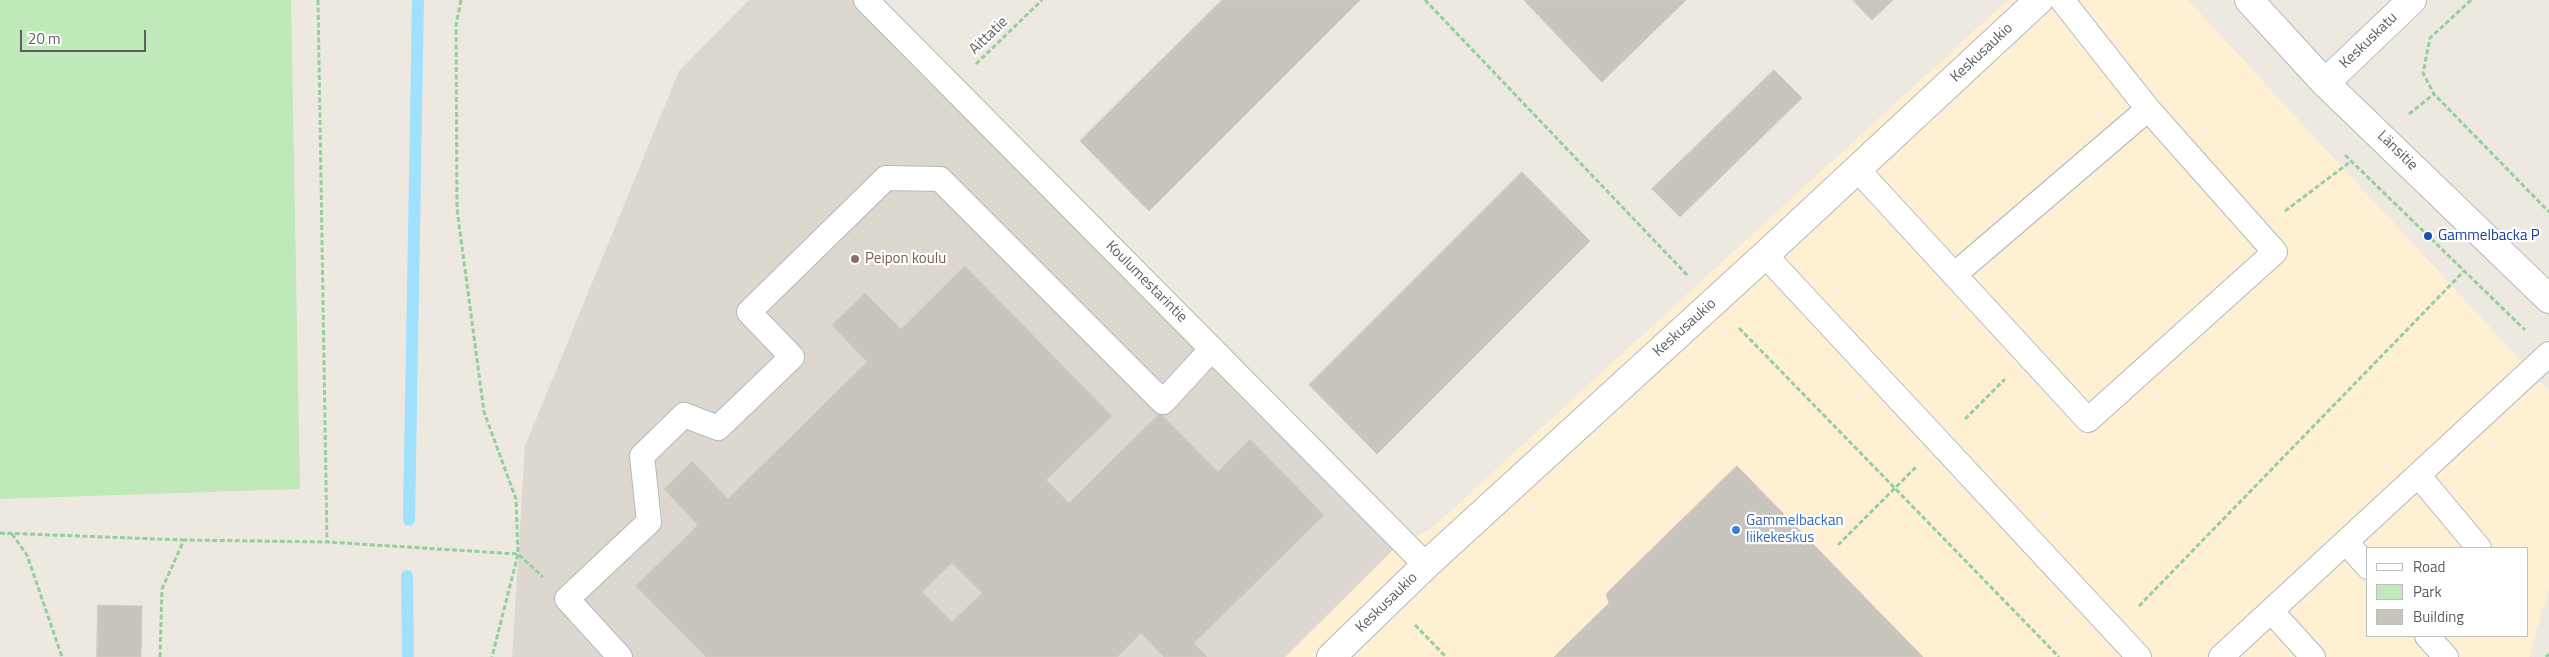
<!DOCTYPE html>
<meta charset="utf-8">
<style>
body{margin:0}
#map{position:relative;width:2549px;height:657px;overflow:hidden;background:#eee9e0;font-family:"Titillium Web",sans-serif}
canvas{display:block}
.legend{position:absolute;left:2366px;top:547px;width:162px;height:90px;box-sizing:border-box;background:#fff;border:1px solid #bdbfc1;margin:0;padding:6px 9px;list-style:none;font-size:15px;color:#595f63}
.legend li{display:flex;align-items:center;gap:10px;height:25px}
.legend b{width:25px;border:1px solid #bdbfc1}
.scale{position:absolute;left:20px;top:30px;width:126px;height:22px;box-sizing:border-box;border:2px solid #595f63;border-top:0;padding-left:6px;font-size:15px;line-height:18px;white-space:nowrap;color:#595f63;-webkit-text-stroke:4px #fff;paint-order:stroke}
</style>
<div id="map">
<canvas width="2549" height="657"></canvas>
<ul class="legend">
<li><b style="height:6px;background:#fff"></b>Road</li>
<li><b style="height:14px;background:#bfe9b9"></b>Park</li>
<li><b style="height:14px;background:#c9c4bd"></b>Building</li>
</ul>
<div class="scale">20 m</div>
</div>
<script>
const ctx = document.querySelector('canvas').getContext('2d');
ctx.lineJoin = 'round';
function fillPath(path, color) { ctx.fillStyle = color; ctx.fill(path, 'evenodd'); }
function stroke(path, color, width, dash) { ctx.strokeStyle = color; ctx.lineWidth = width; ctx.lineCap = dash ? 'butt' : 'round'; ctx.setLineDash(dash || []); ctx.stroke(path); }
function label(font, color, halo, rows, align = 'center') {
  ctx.font = font + ' "Titillium Web",sans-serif'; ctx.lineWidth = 4.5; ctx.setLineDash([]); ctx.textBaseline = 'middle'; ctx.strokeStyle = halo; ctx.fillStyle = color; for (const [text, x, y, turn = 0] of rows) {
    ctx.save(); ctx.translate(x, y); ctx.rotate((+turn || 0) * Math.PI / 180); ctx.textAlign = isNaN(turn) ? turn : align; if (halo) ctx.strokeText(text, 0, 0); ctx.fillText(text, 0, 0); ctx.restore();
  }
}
fillPath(new Path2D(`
 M 2008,0 L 2188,0 L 2549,391 L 2549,589 L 2529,657 L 1285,657 L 1393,550 L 1432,528 ZM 2368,548 L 2528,548 L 2528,636 L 2368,636 Z`), '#fff0d4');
fillPath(new Path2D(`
 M 749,0 L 856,0 L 1393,550 L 1285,657 L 512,657 L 525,446 L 679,71 Z`), '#ddd8cf');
fillPath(new Path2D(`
 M 0,0 L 291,0 L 300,489 L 0,499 Z`), '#bfe9b9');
stroke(new Path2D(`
 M 409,520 L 418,0
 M 407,576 L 408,657`), '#9fe1ff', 12);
const building = new Path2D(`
 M 1222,0 L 1360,0 L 1149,211 L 1080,141 Z
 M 1524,0 L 1686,0 L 1602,82 Z
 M 1853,0 L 1893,0 L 1872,20 Z
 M 1774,70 L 1802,98 L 1680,217 L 1652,189 Z
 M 1522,172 L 1590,241 L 1377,454 L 1309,385 Z
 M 965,266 L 1112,416 L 1046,480 L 1069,503 L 1160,413 L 1218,472 L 1250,439 L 1324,515 L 1194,643 L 1207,657 L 1164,657 L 1141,633 L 1117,657 L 706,657 L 636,586 L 698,525 L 664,489 L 692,461 L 728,499 L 867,362 L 832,325 L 865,293 L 901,329 ZM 952,563 L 982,593 L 952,622 L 922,592 Z
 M 1737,466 L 1923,657 L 1554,657 L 1609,603 L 1606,594 Z
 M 98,605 L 142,606 L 141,657 L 97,657 Z`);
fillPath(building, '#c9c4bd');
stroke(building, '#d3cabe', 1);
const service = new Path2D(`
 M 866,0 L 1426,565
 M 1857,169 L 2088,420 L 2275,252 L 2148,109 L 2062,0
 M 1765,255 L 2139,657
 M 1954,275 L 2148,109
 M 2418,475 L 2479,548
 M 2346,542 L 2368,567
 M 2271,611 L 2313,657
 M 2427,636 L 2446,657
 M 620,657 L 567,599 L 649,522 L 642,456 L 684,415 L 718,428 L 792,357 L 749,312 L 886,178 L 940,179 L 1163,402 L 1212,349
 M 2221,657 L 2549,354`);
const minor = new Path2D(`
 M 2249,0 L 2325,83 L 2549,299
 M 2325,83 L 2412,0
 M 1331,657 L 1426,565 L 1765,255 L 2039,0`);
stroke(service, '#b3b8bd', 26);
stroke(minor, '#b3b8bd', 30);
stroke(new Path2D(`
 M 318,0 L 327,542
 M 461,0 L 456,25 L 457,209 L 484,412 L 516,499 L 518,554 L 492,657
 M 1425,0 L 1689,277
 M 2471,0 L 2430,38 L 2423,73 L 2434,94 L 2549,212
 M 976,64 L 1042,0
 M 2409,114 L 2434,94
 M 2345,155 L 2525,330
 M 2285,211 L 2350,162
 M 1739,328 L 2059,657
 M 1965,419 L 2005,379
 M 0,533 L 184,540
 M 12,534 L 27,555 L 62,657
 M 1838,545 L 1916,467
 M 2139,606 L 2464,271
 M 1415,625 L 1446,657
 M 160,657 L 162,589 L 184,540 L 327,542 L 518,554 L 543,577
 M 2546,657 L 2549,654`), '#94d09e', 3, [5, 2.5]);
stroke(service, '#fff', 24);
stroke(minor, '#fff', 28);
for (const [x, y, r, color] of [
 [2428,236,5,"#1a4fb4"],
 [855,259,5,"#8d6e63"],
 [1736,530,5,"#3f7fe0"]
]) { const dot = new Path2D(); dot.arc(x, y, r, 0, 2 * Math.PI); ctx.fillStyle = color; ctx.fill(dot); stroke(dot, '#fff', 2); }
label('15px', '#595f63', '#fff', [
 ["Aittatie",989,36,-44],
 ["Keskuskatu",2369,41,-44],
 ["Keskusaukio",1982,53,-43],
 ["Länsitie",2397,151,44],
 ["Koulumestarintie",1146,282,45],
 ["Keskusaukio",1685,328,-42],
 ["Keskusaukio",1387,603,-44]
]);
label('15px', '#164399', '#fff', [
 ["Gammelbacka P",2438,236]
], 'left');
label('15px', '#785e54', '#fff', [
 ["Peipon koulu",865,259]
], 'left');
label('15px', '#366cbe', '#fff', [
 ["Gammelbackan",1746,521],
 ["liikekeskus",1746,538]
], 'left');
</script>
